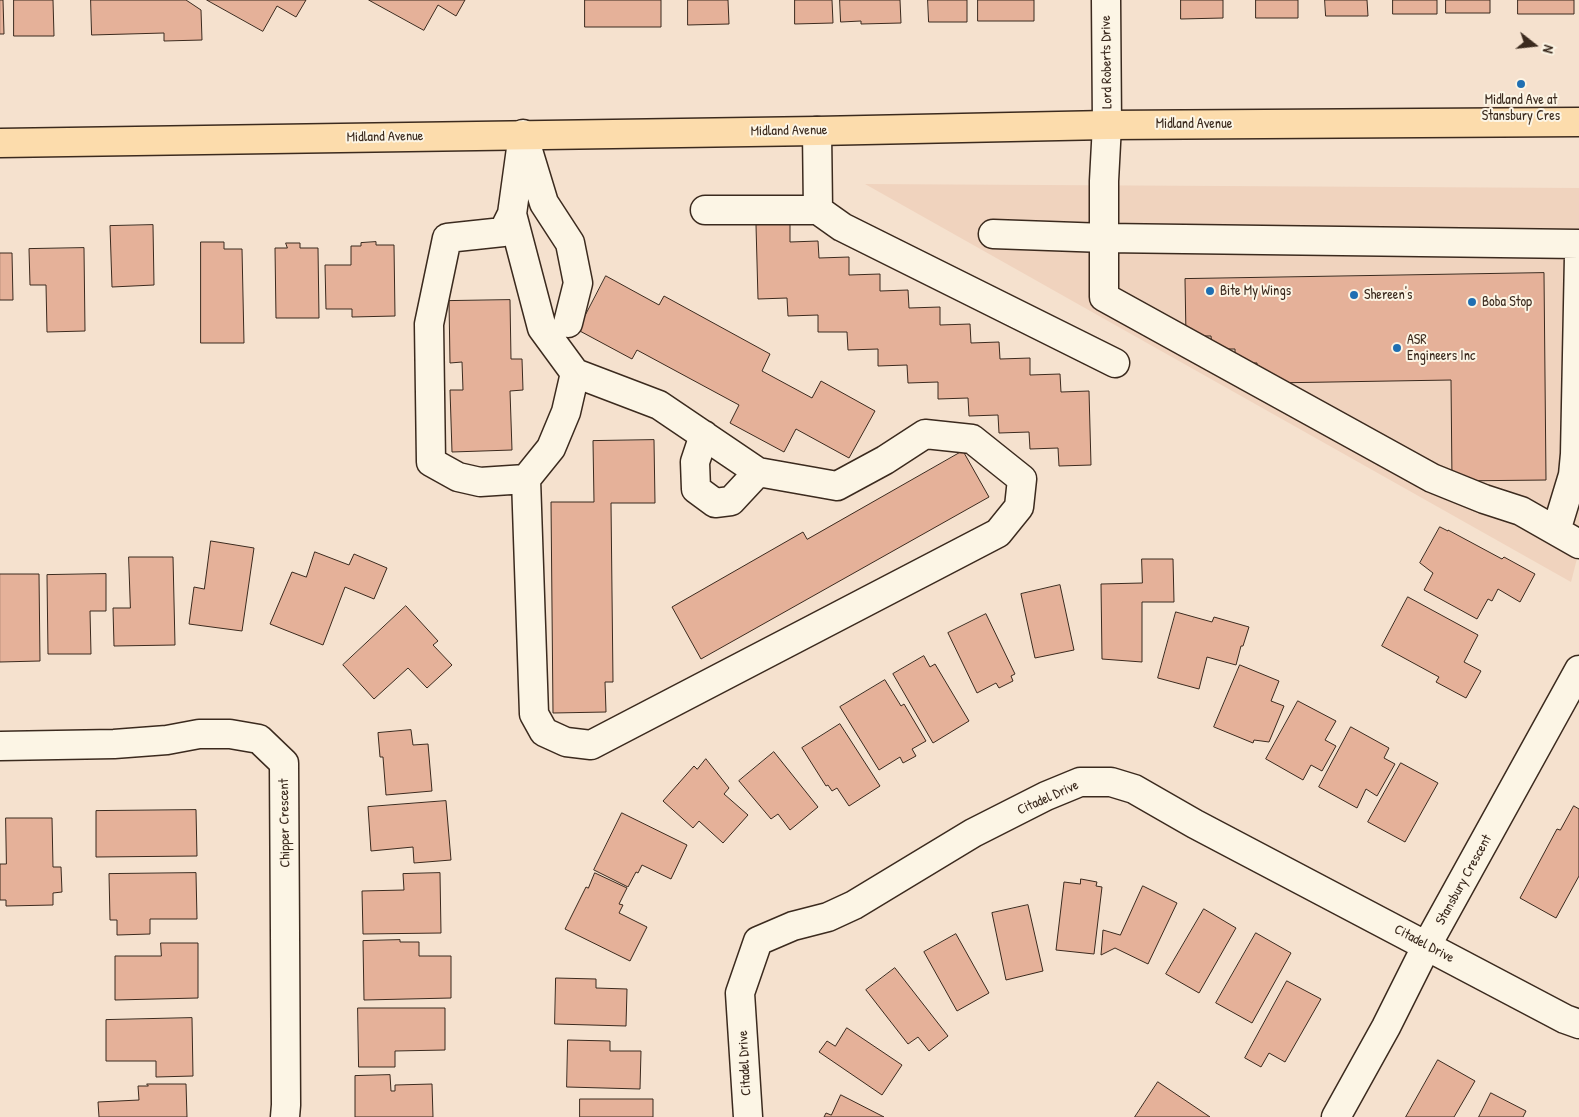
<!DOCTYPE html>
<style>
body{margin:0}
#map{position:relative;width:1579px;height:1117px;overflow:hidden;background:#f5e1ce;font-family:"Patrick Hand",sans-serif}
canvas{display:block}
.north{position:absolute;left:1509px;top:20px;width:50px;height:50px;-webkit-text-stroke:4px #fcf5e5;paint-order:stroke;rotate:106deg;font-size:14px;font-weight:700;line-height:20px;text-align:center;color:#3b2a1e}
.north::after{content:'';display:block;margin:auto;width:18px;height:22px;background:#3b2a1e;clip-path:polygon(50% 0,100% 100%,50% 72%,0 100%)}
</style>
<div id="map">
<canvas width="1579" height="1117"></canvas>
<div class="north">N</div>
</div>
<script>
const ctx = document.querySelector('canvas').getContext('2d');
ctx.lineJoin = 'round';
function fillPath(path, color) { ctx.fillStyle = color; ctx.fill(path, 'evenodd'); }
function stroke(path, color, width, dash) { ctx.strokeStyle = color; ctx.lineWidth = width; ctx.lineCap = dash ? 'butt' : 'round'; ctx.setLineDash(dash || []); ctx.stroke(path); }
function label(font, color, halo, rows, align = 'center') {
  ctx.font = font + ' "Patrick Hand",sans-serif'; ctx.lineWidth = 4; ctx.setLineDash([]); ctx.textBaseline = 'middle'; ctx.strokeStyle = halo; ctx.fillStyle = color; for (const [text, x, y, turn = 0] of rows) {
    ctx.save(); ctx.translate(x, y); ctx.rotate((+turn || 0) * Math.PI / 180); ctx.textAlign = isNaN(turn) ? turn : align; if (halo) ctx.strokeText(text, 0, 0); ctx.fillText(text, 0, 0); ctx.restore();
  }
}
fillPath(new Path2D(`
 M 865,184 L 1579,188 L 1579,551 L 1571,582 Z`), '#f0d3be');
const building = new Path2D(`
 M 0,0 L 3,0 L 4,34 L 0,34 Z
 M 14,0 L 53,0 L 54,36 L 14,36 Z
 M 91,0 L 186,0 L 201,10 L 202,40 L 164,41 L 164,33 L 92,35 Z
 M 207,0 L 306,0 L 296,17 L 277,6 L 263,31 Z
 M 369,0 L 465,0 L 456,16 L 438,5 L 424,30 Z
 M 585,0 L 661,0 L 661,27 L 585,27 Z
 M 688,0 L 728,0 L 729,24 L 688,25 Z
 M 795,0 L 832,0 L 833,23 L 795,24 Z
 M 840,0 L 900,0 L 901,23 L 861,24 L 861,21 L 841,22 Z
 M 928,0 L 967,0 L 967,22 L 929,22 Z
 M 978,0 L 1034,0 L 1034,21 L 978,21 Z
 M 1181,0 L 1223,0 L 1223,18 L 1181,19 Z
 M 1256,0 L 1298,0 L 1298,18 L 1256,18 Z
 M 1325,0 L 1367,0 L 1368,16 L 1326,16 Z
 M 1393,0 L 1437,0 L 1437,14 L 1393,14 Z
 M 1446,0 L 1490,0 L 1490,13 L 1446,13 Z
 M 1518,0 L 1574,0 L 1574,14 L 1518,14 Z
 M 790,224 L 790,242 L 818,241 L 819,258 L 849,257 L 849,275 L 880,274 L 880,291 L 908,290 L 909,308 L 940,307 L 940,325 L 970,324 L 971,343 L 999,342 L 1000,359 L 1030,358 L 1030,375 L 1060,374 L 1061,392 L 1089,391 L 1091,465 L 1059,466 L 1058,448 L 1030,449 L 1029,432 L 999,433 L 998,415 L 969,416 L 968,398 L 938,399 L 938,382 L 908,383 L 907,365 L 878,366 L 878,349 L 848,350 L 847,332 L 818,332 L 818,315 L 788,316 L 787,298 L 758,299 L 756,225 Z
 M 153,225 L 154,285 L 112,287 L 110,226 Z
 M 201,242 L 224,242 L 224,249 L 242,249 L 244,343 L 201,343 Z
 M 376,242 L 376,245 L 394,245 L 395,316 L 352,317 L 352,309 L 326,309 L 325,265 L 351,265 L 351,246 L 361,246 L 361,243 Z
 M 286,243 L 300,243 L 300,248 L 318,248 L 319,318 L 276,318 L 275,248 L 287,248 Z
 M 84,248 L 85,331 L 47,332 L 46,285 L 30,285 L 29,249 Z
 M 0,253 L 12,253 L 13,300 L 0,300 Z
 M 1544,273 L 1546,480 L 1452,481 L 1451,380 L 1271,383 L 1257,375 L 1257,363 L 1235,363 L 1235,349 L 1212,349 L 1211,336 L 1186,336 L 1185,279 Z
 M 606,276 L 659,305 L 664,296 L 770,354 L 762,371 L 812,398 L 821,381 L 875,411 L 849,458 L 796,429 L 784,452 L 730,423 L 739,405 L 637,350 L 632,359 L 578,330 Z
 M 510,300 L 511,359 L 522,359 L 523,390 L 510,391 L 512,450 L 452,452 L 450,390 L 463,390 L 462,362 L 450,363 L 449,301 Z
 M 654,440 L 655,503 L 611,503 L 613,682 L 605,682 L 606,712 L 553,713 L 551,502 L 594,502 L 593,441 Z
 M 963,451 L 989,497 L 701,659 L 672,607 L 803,532 L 807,539 Z
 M 1440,527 L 1448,531 L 1448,530 L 1502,559 L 1504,557 L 1535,574 L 1520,602 L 1498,589 L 1492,601 L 1488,599 L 1477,619 L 1424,590 L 1433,573 L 1420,563 Z
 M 211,541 L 254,548 L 242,631 L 189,624 L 194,587 L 204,589 Z
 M 315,552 L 349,565 L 354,554 L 387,568 L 374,599 L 345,587 L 323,645 L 270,624 L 292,572 L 306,577 Z
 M 129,557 L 173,557 L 175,645 L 114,646 L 113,608 L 130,608 Z
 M 1142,559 L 1173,559 L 1174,602 L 1142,602 L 1142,662 L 1102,659 L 1101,584 L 1142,583 Z
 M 0,574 L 39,574 L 40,661 L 0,662 Z
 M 106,574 L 106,611 L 90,611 L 91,654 L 48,654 L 47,575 Z
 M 1060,585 L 1074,650 L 1035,658 L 1021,594 Z
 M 1408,597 L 1478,635 L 1464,662 L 1481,671 L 1466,698 L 1436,682 L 1439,677 L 1382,646 Z
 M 406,606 L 438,641 L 433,645 L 452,665 L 427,688 L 408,668 L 374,699 L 343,665 Z
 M 1176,612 L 1212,622 L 1214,617 L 1249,627 L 1243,646 L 1241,646 L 1236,665 L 1207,657 L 1199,689 L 1158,678 Z
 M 986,614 L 1015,674 L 1011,676 L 1013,681 L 999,688 L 996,683 L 977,693 L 948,633 Z
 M 924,656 L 930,667 L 935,664 L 969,721 L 933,743 L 893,674 Z
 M 1240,665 L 1279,681 L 1271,701 L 1284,706 L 1269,742 L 1254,740 L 1253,743 L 1214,727 Z
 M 885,680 L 901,706 L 904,704 L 926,741 L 912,749 L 916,756 L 903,763 L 900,757 L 879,770 L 840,707 Z
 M 1298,701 L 1336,721 L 1325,740 L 1336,746 L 1322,771 L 1311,765 L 1303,780 L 1266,759 Z
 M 840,724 L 880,786 L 849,806 L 837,788 L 832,791 L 828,785 L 826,786 L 802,748 Z
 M 1351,727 L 1389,748 L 1384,758 L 1395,764 L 1377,796 L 1366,789 L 1357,808 L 1319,787 Z
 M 411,730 L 413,745 L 428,744 L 432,791 L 386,795 L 383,757 L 380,757 L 378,733 Z
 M 774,752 L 818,807 L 790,830 L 778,814 L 771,819 L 739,781 Z
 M 706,759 L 729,788 L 724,794 L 748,815 L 723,843 L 699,821 L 693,828 L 663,801 L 694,766 L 697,769 Z
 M 1401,763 L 1438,783 L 1405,842 L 1368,822 Z
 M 446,801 L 451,860 L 414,863 L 413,847 L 371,851 L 368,807 Z
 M 1574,806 L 1579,809 L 1579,876 L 1556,918 L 1520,898 L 1557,829 L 1560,830 Z
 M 196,810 L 197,856 L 96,857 L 96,811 Z
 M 622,813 L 687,845 L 671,879 L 642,865 L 638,873 L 636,872 L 628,887 L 594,870 Z
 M 6,818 L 52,818 L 53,867 L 61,867 L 62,892 L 53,893 L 53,905 L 6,906 L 6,900 L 0,900 L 0,864 L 6,864 Z
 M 196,873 L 197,919 L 150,919 L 150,934 L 117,935 L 117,920 L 110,920 L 109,874 Z
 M 440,873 L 441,933 L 363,934 L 362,891 L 404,890 L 403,874 Z
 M 595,873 L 627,888 L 619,904 L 623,905 L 619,913 L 647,927 L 630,961 L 565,929 L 586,887 L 588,888 Z
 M 1081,879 L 1097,882 L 1096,886 L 1102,887 L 1094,954 L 1056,950 L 1064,882 L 1080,884 Z
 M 1143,886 L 1177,903 L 1148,964 L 1115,948 L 1101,955 L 1103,930 L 1120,935 Z
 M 1028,905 L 1043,971 L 1006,980 L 992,913 Z
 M 1204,909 L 1236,928 L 1199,993 L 1166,974 Z
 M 1256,933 L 1291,953 L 1252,1023 L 1216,1003 Z
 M 956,934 L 989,993 L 957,1011 L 924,952 Z
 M 400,940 L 400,942 L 419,942 L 419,956 L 451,956 L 451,998 L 364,1000 L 363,941 Z
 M 161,943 L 198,943 L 198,998 L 115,1000 L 115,956 L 161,956 Z
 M 895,968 L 948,1036 L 929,1051 L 918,1037 L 908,1044 L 866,990 Z
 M 556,978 L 596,979 L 596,988 L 627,989 L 626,1026 L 555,1024 Z
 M 1287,981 L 1321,999 L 1285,1062 L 1269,1053 L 1261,1067 L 1245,1058 Z
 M 358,1008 L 445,1008 L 445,1050 L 395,1051 L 395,1067 L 359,1067 Z
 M 192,1018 L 193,1076 L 156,1077 L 156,1061 L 106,1061 L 106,1020 Z
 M 847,1028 L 902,1065 L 882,1095 L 819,1052 L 827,1041 L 835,1046 Z
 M 568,1040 L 610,1041 L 610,1051 L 641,1051 L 640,1089 L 567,1087 Z
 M 1438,1060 L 1475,1081 L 1454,1117 L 1406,1117 Z
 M 390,1075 L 391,1091 L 395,1091 L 395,1085 L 432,1084 L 433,1117 L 355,1117 L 355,1076 Z
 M 1158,1082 L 1210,1117 L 1135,1117 Z
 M 147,1084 L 186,1084 L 187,1117 L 99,1117 L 98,1102 L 139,1100 L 138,1086 L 148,1086 Z
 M 1491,1093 L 1526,1111 L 1523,1117 L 1479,1117 Z
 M 841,1095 L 884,1117 L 824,1117 L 826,1113 L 831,1115 Z
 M 580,1099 L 653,1099 L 653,1117 L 580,1117 Z`);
fillPath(building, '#e5b199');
stroke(building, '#3b2a1e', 1);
const minor = new Path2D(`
 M 1106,0 L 1107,125 L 1104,181 L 1104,297 L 1432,478 L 1484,499 L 1521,511 L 1579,544
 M 705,210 L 818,210 L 817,131
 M 818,210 L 842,227 L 1115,363
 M 512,214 L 503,232 L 447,238 L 429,324 L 431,462 L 458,477 L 480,482 L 526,479
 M 993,234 L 1105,238 L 1579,244
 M 568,323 L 578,283 L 570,243 L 544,203 L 523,134 L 512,214 L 542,328 L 575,373 L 659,405 L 758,472 L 837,486 L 885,460 L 925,434 L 972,439 L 1022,479 L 1019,507 L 998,533 L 591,745 L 566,742 L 544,732 L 534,714 L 526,479 L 551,448 L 566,412 L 575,373
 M 704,435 L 695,462 L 696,489 L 715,503 L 731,501 L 758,472
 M 1556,531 L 1573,475 L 1575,454 L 1579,256
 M 0,746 L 114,744 L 167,740 L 199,734 L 230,734 L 259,739 L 284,763 L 286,1105 L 285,1117
 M 748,1117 L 740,993 L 758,941 L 793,926 L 828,917 L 854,905 L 973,833 L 1046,796 L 1080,782 L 1111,782 L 1134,789 L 1195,824 L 1565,1019 L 1579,1024
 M 1336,1117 L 1386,1027 L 1427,945 L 1579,670`);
const major = new Path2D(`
 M 0,143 L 817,131 L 1107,125 L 1579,122`);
stroke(minor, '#3b2a1e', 31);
stroke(major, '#3b2a1e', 31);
stroke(minor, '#fcf5e5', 28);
stroke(major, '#fcdcac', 28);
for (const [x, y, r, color] of [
 [1521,84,5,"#1f6fb2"],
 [1210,291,5,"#1f6fb2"],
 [1354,295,5,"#1f6fb2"],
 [1472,302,5,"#1f6fb2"],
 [1397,348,5,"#1f6fb2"]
]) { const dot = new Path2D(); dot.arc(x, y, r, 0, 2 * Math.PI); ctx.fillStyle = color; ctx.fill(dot); stroke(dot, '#fcf5e5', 2); }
label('14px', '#3b2a1e', '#fcf5e5', [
 ["Lord Roberts Drive",1107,62,-91],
 ["Midland Avenue",1194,124],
 ["Midland Avenue",789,131,-1],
 ["Midland Avenue",385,137,-1],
 ["Citadel Drive",1048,798,-24],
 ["Chipper Crescent",285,823,-91],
 ["Stansbury Crescent",1464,880,-61],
 ["Citadel Drive",1424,944,28],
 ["Citadel Drive",745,1063,-93]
]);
label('14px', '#3b2a1e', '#fcf5e5', [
 ["Midland Ave at",1521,100,"center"],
 ["Stansbury Cres",1521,116,"center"],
 ["Bite My Wings",1220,291],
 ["Shereen's",1364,295],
 ["Boba Stop",1482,302],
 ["ASR",1407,340],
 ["Engineers Inc",1407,356]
], 'left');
</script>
